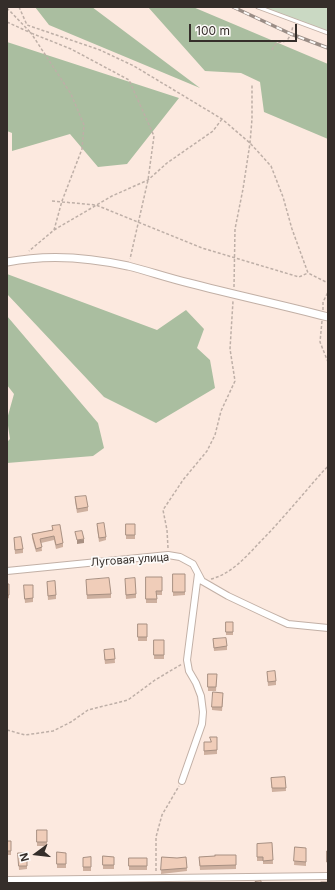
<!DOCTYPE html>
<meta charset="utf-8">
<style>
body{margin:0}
#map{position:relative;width:335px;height:890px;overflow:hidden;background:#fce9df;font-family:Inter,sans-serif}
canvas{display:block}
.frame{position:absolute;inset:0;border:8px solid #352e2a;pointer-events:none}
.north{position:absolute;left:16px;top:834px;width:40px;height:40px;-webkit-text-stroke:3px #fdfaf8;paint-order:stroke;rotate:255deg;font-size:11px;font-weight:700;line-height:16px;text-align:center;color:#352e2a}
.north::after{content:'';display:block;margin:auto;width:14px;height:18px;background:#352e2a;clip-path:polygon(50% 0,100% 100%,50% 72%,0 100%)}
.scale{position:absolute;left:189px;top:24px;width:108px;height:18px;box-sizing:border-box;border:2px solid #352e2a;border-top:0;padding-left:5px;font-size:12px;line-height:14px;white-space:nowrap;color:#352e2a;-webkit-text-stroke:3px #fdfaf8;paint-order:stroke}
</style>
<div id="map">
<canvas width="335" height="890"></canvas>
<div class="frame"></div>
<div class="north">N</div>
<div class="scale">100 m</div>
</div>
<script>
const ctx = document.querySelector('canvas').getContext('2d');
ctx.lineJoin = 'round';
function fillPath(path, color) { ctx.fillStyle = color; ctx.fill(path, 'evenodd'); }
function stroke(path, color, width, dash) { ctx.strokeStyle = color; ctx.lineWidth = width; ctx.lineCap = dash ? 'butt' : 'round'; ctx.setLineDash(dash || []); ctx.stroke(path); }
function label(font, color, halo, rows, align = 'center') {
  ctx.font = font + ' Inter,sans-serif'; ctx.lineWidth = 3.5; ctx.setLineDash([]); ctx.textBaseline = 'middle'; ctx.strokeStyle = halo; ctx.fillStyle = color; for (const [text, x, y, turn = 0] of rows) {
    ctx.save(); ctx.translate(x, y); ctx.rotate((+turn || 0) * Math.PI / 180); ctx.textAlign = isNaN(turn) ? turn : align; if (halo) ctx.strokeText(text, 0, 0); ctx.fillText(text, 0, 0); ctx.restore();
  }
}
fillPath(new Path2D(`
 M 258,7 L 328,7 L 328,33 Z`), '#cad9c3');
fillPath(new Path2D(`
 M 35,7 L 92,7 L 200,88 L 49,25 Z
 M 148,7 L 193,7 L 328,64 L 328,139 L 264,112 L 260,82 L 241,73 L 205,71 Z
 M 7,42 L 179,98 L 127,164 L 98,167 L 70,134 L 12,151 L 12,133 L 7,131 Z
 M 7,274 L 157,330 L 186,310 L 204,329 L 197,348 L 210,360 L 215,388 L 156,423 L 104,397 L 7,294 Z
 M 7,316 L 98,423 L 104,448 L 93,456 L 7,463 L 7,442 L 10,439 L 7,419 L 14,394 L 7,385 Z`), '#aabea0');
const service = new Path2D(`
 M 258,7 L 328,33`);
const minor = new Path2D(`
 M 7,571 L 168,555 L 180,557 L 193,564 L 202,581 L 228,596 L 264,613 L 288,624 L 328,628
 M 182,781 L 202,724 L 203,712 L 201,696 L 196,683 L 189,671 L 187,660 L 198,574
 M 7,880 L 328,876`);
const tertiary = new Path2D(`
 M 7,262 C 47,254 88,257 128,266 C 148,271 168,278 189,283 C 235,295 282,305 328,317`);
stroke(service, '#c2b0a6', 5);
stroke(minor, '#c2b0a6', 8);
stroke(tertiary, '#c2b0a6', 9);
stroke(new Path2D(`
 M 19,7 L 27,25 L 100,50 L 134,66 L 222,119 L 250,143 L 271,166 L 283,197 L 292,229 L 308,273 L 328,283
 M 7,8 L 31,33 L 71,49 L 129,80 L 154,136 L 148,180 L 130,259
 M 7,22 L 31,33 L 71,94 L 84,125 L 82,149 L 62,201 L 54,230 L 29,251
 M 272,50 C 277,38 282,45 288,39 C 291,35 292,30 293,26
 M 52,201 L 96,205 L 202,248 L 299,277 L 308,273
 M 54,230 L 112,196 L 148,180 L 167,163 L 213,131 L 222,119
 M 234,287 L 235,229 L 243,189 L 250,143 L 252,119 L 252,85
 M 323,310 L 323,302 L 328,292
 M 322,321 L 320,342 L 328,362
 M 168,548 L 167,530 L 163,510 L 183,480 L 207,451 L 215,435 L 221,411 L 235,381 L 230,349 L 233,301
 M 211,579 C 231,574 246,557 260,542 C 284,518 305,491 328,466
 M 7,730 L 25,735 L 53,731 L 71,722 L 88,710 L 128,700 L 155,680 L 182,664
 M 156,871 L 156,837 L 162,815 L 179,786`), '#beafa7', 1.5, [3, 2]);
stroke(service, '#fff', 3);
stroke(minor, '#fff', 6);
stroke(tertiary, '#fff', 7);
const rail = new Path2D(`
 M 233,7 L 291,34 L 328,48`);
stroke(rail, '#9a8d86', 3.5);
stroke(rail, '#fdfaf8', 2, [6]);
fillPath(new Path2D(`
 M 75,497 L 88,507 L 88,511 L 77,513 L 75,501 Z
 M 97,524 L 106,537 L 106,540 L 99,542 L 97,528 Z
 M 126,524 L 135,524 L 135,539 L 126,539 Z
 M 52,526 L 63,543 L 63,547 L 56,549 L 54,540 L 41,543 L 42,551 L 36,552 L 32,538 L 32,534 L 52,530 Z
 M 14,538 L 23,549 L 23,553 L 15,554 Z
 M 173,574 L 185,574 L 185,595 L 173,596 Z
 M 146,577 L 162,577 L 162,595 L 157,595 L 157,603 L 146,603 Z
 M 86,580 L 111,594 L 111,598 L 87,599 Z
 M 47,582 L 56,595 L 56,599 L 48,600 Z
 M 125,583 L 136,594 L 136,598 L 126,599 Z
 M 7,584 L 9,584 L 9,598 L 7,599 Z
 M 33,585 L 33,602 L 25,603 L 24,589 Z
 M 226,622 L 233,622 L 233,635 L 226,635 Z
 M 138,624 L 147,624 L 147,641 L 138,641 Z
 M 213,639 L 227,646 L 227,650 L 214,651 Z
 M 154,640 L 164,640 L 164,659 L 154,659 Z
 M 114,649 L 115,663 L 105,664 L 104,654 Z
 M 267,672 L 276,681 L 276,685 L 268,686 Z
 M 208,674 L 217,674 L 216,691 L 208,691 Z
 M 223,697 L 222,711 L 212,710 L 212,707 Z
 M 217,737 L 217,754 L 204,755 L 204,742 L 210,742 Z
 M 285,777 L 286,791 L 272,792 L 271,778 Z
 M 37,830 L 47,830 L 47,846 L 37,846 Z
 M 7,841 L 11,841 L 11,855 L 7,855 Z
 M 272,843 L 273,864 L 263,864 L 263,861 L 257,861 L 257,844 Z
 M 295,847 L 306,848 L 306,866 L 294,865 Z
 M 57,852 L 66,853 L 66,868 L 57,868 Z
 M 18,853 L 27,853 L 27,869 L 19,870 Z
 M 236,855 L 236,869 L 200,870 L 199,857 Z
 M 103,856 L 114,857 L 114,869 L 103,869 Z
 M 91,857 L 91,871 L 83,871 L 83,858 Z
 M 162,857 L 177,858 L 186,857 L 187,871 L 161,874 Z
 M 129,858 L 147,858 L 147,870 L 129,870 Z`), '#ceb09f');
fillPath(new Path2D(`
 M 84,539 L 84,543 L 77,544 L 77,540 Z`), '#a89082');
const building = new Path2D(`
 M 86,496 L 88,507 L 77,509 L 75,497 Z
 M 104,523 L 106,537 L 99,538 L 97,524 Z
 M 126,524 L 135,524 L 135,535 L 126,535 Z
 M 60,525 L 63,543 L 56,545 L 54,536 L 40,539 L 42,547 L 36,549 L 32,534 L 53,530 L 52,526 Z
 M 82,531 L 84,539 L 77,540 L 75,532 Z
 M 21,537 L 23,549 L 15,550 L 14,538 Z
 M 173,574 L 185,574 L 185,592 L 173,592 Z
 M 146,577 L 162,577 L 162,591 L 156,591 L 157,599 L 146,599 Z
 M 109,578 L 111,594 L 87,595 L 86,580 Z
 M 135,578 L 136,594 L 126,595 L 125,579 Z
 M 55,581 L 56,595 L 48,596 L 47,582 Z
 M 7,584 L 9,584 L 9,595 L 7,595 Z
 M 24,585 L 33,585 L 33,598 L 25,599 Z
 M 226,622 L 233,622 L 233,632 L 226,632 Z
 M 138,624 L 147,624 L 147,637 L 138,637 Z
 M 226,638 L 227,646 L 214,648 L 213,639 Z
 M 154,640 L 164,640 L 164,655 L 154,655 Z
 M 114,649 L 115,659 L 105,660 L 104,650 Z
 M 275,671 L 276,681 L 268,682 L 267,672 Z
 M 208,674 L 217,674 L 216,687 L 208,687 Z
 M 213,692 L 223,693 L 222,707 L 212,707 Z
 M 210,737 L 217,737 L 217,750 L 204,751 L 204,742 L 211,742 Z
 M 285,777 L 286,788 L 272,788 L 271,778 Z
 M 37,830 L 47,830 L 47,842 L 37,842 Z
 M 7,841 L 11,841 L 11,851 L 7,851 Z
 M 272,843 L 273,860 L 263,861 L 263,857 L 257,857 L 257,844 Z
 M 295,847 L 306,848 L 306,862 L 294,861 Z
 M 327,851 L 328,851 L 328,862 L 327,862 Z
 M 57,852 L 66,853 L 66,864 L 57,864 Z
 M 18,853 L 27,853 L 27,866 L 19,866 Z
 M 215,855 L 236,855 L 236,865 L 200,866 L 199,857 L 215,856 Z
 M 103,856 L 114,857 L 114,865 L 103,865 Z
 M 91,857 L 91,867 L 83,867 L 83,858 Z
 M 162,857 L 177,858 L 186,857 L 187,868 L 161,870 Z
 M 129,858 L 147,858 L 147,866 L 129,866 Z
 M 261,881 L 261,883 L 255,883 L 255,882 Z
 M 321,882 L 328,882 L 328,883 L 321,883 Z`);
fillPath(building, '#f0cdb9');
stroke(building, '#a89082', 1);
label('11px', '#352e2a', '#fdfaf8', [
 ["Луговая улица",130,560,-4]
]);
</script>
